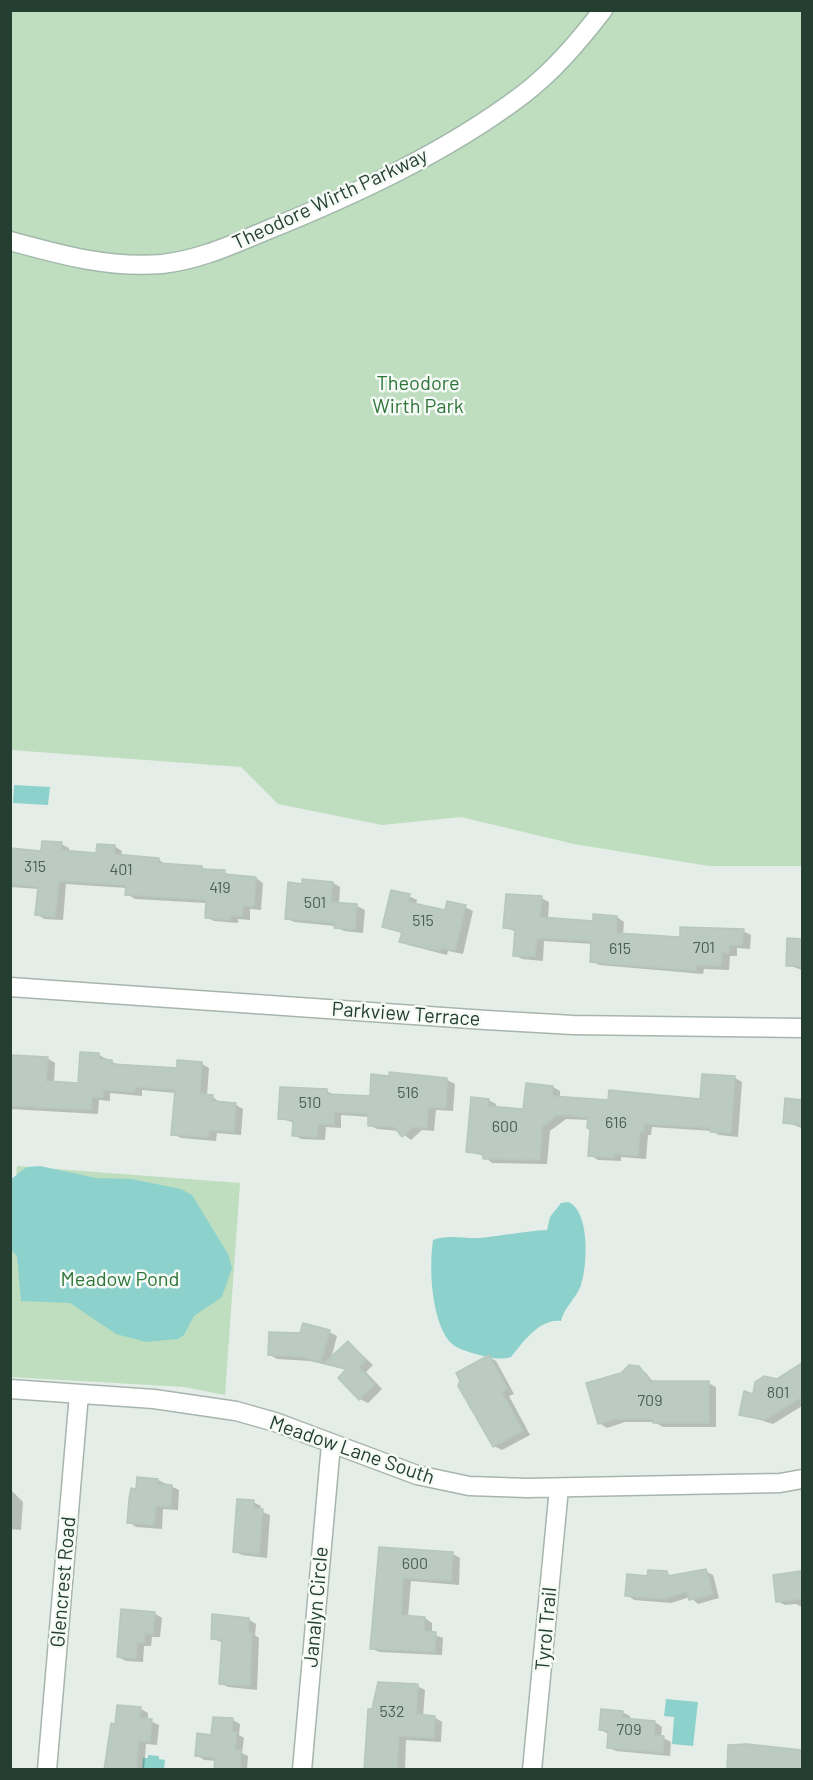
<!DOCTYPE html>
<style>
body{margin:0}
#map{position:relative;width:813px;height:1780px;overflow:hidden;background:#e4ede7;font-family:Barlow,sans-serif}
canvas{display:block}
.frame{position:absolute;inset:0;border:12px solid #243f31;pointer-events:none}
</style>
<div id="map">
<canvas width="813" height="1780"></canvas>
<div class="frame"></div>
</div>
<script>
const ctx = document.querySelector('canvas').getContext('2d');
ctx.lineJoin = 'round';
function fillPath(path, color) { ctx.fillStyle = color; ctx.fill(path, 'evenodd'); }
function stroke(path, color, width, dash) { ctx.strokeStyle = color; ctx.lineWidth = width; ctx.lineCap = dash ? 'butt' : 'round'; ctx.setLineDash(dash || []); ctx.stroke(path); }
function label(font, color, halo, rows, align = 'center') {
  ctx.font = font + ' Barlow,sans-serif'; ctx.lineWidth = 5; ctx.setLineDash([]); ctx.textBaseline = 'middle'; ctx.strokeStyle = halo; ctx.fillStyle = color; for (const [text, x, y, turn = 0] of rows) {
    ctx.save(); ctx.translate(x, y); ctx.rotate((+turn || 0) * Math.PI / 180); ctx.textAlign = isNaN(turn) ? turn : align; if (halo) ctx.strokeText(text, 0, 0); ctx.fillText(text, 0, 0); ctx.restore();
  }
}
fillPath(new Path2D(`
 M 10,11 L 802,11 L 802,866 L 709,866 L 574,844 L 461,817 L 382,825 L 278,804 L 241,767 L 11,750 Z
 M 17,1166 L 240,1183 L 225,1395 L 184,1387 L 11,1377 L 10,1250 Z`), '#bedebf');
fillPath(new Path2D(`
 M 14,785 L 50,787 L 48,805 L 13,803 Z
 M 40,1166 L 96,1178 L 131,1179 L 181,1189 L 192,1195 L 228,1254 L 232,1268 L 222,1297 L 194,1316 L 184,1335 L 178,1339 L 146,1342 L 116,1334 L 70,1303 L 21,1301 L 17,1256 L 11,1250 L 11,1179 L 27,1167 Z
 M 568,1202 C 590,1210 588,1266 581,1285 C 576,1299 564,1307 561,1321 C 540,1318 523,1342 511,1357 C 500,1360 490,1358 479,1355 C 469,1352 456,1349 449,1341 C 431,1317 429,1269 433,1240 C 448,1234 464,1239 480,1238 C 502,1236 524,1231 547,1230 L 550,1217 L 561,1203 Z
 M 666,1699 L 698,1702 L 693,1746 L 672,1744 L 674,1717 L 664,1716 Z
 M 148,1755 L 159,1756 L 159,1759 L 165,1760 L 164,1769 L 142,1769 L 143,1758 L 148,1758 Z`), '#8dd1cc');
fillPath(new Path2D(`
 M 61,844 L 69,848 L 69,852 L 98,854 L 114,846 L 122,851 L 121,856 L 158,859 L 166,865 L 202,868 L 224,872 L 232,876 L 256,878 L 263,883 L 261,910 L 250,909 L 250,920 L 238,919 L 238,923 L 214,921 L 206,917 L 207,903 L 135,899 L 127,894 L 127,888 L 66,884 L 63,920 L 44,919 L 37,914 L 39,889 L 10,887 L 10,849 L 42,852 Z
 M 333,883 L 340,887 L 339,904 L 357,906 L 365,910 L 363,933 L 344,931 L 335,926 L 294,922 L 286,918 L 303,885 Z
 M 409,896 L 417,900 L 416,905 L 446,912 L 465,907 L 473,911 L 463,954 L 448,951 L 447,955 L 408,945 L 401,941 L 403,934 L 384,926 Z
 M 541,898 L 549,902 L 548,919 L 594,923 L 617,917 L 624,922 L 623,935 L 681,939 L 743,931 L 751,935 L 750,949 L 737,948 L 737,956 L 730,956 L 729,970 L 704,969 L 703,974 L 599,965 L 592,961 L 593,944 L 544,941 L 543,961 L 522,959 L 514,955 L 516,932 L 505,927 Z
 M 788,940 L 802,940 L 802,970 L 788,965 Z
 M 99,1055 L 120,1066 L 178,1070 L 202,1064 L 209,1068 L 207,1096 L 213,1097 L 220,1103 L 236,1105 L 243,1109 L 241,1135 L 217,1133 L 216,1141 L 181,1138 L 173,1134 L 176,1093 L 142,1090 L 142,1096 L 110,1093 L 110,1101 L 99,1100 L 98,1114 L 10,1109 L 10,1056 L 47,1058 L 55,1063 L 54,1083 L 79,1084 Z
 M 735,1078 L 742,1082 L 738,1137 L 719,1135 L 712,1131 L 652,1127 L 651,1135 L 648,1135 L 646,1159 L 621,1157 L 621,1161 L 598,1160 L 590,1155 L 592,1130 L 589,1120 L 566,1119 L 550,1131 L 547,1164 L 492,1163 L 484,1156 L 467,1151 L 488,1100 L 496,1104 L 496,1108 L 525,1111 L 553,1087 L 560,1091 L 560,1098 L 610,1102 L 701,1100 Z
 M 447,1080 L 455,1084 L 453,1111 L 436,1110 L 434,1131 L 422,1130 L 411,1140 L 399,1131 L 377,1129 L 369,1125 L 370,1117 L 341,1115 L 341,1128 L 326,1127 L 325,1140 L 301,1139 L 294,1135 L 294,1123 L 280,1118 L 327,1091 L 335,1096 L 371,1097 Z
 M 787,1100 L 802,1101 L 802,1128 L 785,1122 Z
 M 329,1332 L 337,1336 L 331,1359 L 348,1342 L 373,1365 L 366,1372 L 382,1389 L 368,1403 L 360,1399 L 347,1370 L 310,1361 L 277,1359 L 270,1355 L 301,1335 Z
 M 489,1357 L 496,1361 L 514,1394 L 509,1396 L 530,1435 L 502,1450 L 494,1446 Z
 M 802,1365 L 802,1406 L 773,1424 L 741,1414 L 754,1395 Z
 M 638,1368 L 646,1373 L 654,1383 L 708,1383 L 716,1387 L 716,1427 L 663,1427 L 654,1422 L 625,1422 L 607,1428 L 599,1423 L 622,1374 Z
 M 10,1466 L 11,1490 L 23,1502 L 21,1530 L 10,1529 Z
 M 158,1480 L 179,1490 L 178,1510 L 163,1509 L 162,1529 L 136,1527 L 129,1522 L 137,1490 Z
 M 253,1502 L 261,1506 L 260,1511 L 270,1515 L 267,1558 L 242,1555 L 234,1551 Z
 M 381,1549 L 453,1554 L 460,1558 L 459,1585 L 411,1581 L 408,1617 L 425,1618 L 432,1623 L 432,1634 L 443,1638 L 442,1655 L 379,1652 L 371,1648 Z
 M 802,1570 L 802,1607 L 796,1604 L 785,1605 L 777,1601 L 774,1576 Z
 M 705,1571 L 713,1575 L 719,1598 L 698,1604 L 690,1597 L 671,1603 L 634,1600 L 627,1595 L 649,1577 L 666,1573 L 672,1576 L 685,1573 L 689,1575 Z
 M 154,1613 L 162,1618 L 160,1637 L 152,1637 L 151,1646 L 144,1646 L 143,1662 L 126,1661 L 118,1657 Z
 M 248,1619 L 256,1624 L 255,1635 L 259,1638 L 257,1690 L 228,1687 L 220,1683 L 223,1643 L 212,1638 Z
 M 417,1686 L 425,1690 L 423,1717 L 434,1717 L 442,1722 L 441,1742 L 406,1740 L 405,1770 L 364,1770 L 369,1711 L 373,1711 Z
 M 141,1709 L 148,1713 L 148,1720 L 159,1725 L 157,1745 L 146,1744 L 144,1770 L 106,1770 Z
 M 622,1712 L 630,1716 L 630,1720 L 655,1722 L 662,1727 L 661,1737 L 671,1742 L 670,1756 L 616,1751 L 608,1747 L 608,1734 L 600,1729 Z
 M 233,1720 L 240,1724 L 239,1735 L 244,1738 L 242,1753 L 248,1756 L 247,1770 L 215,1770 L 216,1761 L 204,1760 L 197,1755 L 212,1736 Z`), '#0003');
const building = new Path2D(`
 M 42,841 L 62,842 L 61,850 L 96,853 L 97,844 L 115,845 L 114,854 L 159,858 L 158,863 L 202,866 L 202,869 L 225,870 L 224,874 L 256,877 L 254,906 L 243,906 L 242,916 L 231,916 L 230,920 L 205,918 L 206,900 L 125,895 L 126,885 L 59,881 L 55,917 L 35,915 L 38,887 L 10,884 L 10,848 L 41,851 Z
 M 302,879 L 333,882 L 331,902 L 357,904 L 355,930 L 334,928 L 335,923 L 285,919 L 288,882 L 302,884 Z
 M 391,890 L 410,894 L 408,902 L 445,910 L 447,901 L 466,905 L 455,951 L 441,948 L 440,951 L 399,942 L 402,932 L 382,927 Z
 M 506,894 L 542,896 L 540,917 L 593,921 L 593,914 L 617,916 L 616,933 L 680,937 L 680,927 L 744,929 L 742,945 L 729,945 L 729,953 L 722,952 L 721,966 L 696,965 L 696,971 L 590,962 L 591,941 L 537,938 L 535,957 L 513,956 L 515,929 L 503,928 Z
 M 787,938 L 802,939 L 802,966 L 786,966 Z
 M 80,1052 L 99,1053 L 99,1059 L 112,1060 L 112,1064 L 177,1068 L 177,1060 L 202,1062 L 200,1094 L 213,1095 L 212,1101 L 236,1103 L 234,1132 L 209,1130 L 209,1137 L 171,1135 L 175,1090 L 135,1087 L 134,1092 L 103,1090 L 103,1097 L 92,1097 L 91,1110 L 10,1106 L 10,1055 L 48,1057 L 46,1081 L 78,1083 Z
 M 389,1072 L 447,1078 L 446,1108 L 428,1107 L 427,1128 L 413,1127 L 402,1137 L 394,1127 L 368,1126 L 368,1114 L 334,1112 L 334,1125 L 318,1124 L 317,1137 L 292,1136 L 293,1120 L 278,1119 L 280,1087 L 327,1089 L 327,1094 L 370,1096 L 371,1074 L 389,1076 Z
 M 702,1074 L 735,1076 L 731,1133 L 710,1132 L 710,1128 L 644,1124 L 644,1132 L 640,1132 L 638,1156 L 614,1154 L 614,1158 L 588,1156 L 590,1129 L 587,1128 L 588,1117 L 557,1115 L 542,1127 L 540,1160 L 483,1159 L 483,1154 L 466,1152 L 471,1097 L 489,1099 L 488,1106 L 523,1109 L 526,1083 L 553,1086 L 552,1096 L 608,1100 L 609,1090 L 700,1099 Z
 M 785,1098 L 802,1100 L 802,1125 L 783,1123 Z
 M 303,1323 L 330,1330 L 321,1362 L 301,1357 L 268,1355 L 269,1332 L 300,1333 Z
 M 348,1341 L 366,1360 L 359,1367 L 375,1384 L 359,1400 L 338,1378 L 346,1369 L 324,1363 Z
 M 489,1355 L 508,1389 L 502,1392 L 523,1431 L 493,1447 L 458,1386 L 460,1381 L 456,1373 Z
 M 802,1363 L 802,1397 L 765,1420 L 739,1415 L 744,1391 L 753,1394 L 755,1382 L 764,1376 L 777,1379 Z
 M 629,1365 L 639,1366 L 650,1381 L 709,1381 L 709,1423 L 653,1423 L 653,1419 L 616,1419 L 598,1424 L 586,1383 L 621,1373 Z
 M 137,1477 L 158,1479 L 158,1484 L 172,1485 L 171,1507 L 156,1506 L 154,1525 L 127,1523 L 129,1499 L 131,1488 L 136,1489 Z
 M 237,1499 L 254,1500 L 253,1509 L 263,1509 L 259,1554 L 233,1552 Z
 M 379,1547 L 453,1552 L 451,1581 L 403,1578 L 401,1615 L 425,1617 L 424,1631 L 436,1632 L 435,1652 L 370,1649 Z
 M 706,1569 L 713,1594 L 689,1600 L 687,1592 L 662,1599 L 625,1596 L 627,1574 L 647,1576 L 648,1570 L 667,1571 L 668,1576 Z
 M 802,1571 L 802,1599 L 776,1602 L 773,1575 Z
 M 121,1609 L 155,1612 L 153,1634 L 145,1633 L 144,1643 L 137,1642 L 136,1659 L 117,1657 Z
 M 212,1614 L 249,1618 L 248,1632 L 252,1632 L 250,1686 L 219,1684 L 222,1640 L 211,1639 Z
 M 378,1682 L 418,1684 L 416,1714 L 435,1716 L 434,1738 L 399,1736 L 397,1770 L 364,1770 L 368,1709 L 372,1709 Z
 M 117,1705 L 141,1707 L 140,1718 L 152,1719 L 150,1742 L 139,1741 L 136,1770 L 104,1770 L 111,1723 L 115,1724 Z
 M 601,1709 L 623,1711 L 622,1718 L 655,1721 L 654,1735 L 664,1736 L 663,1753 L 607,1748 L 608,1731 L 599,1730 Z
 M 213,1717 L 233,1718 L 232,1732 L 237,1732 L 235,1750 L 241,1750 L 240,1770 L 214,1770 L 215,1758 L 195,1756 L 197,1733 L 211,1735 Z
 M 747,1744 L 802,1750 L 802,1770 L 727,1770 L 728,1745 Z`);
fillPath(building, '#bccbc2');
stroke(building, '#b6c7bc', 1.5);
const street = new Path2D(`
 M 10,987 L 486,1020 L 573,1025 L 802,1028
 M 10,1389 L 154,1399 L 236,1411 L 275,1422 L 417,1475 L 469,1486 L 527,1488 L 780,1483 L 802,1479
 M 47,1770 L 79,1394
 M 302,1770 L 331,1444
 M 532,1770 L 559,1488`);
const secondary = new Path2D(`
 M 10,241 C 61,255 108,268 162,264 C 199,260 231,245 265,231 C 354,195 445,153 521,96 C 553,72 579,41 603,10`);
stroke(street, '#a7b5ad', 21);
stroke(secondary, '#a3b9ac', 21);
stroke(street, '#fff', 18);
stroke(secondary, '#fff', 18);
label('16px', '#4a6255', null, [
 ["315",35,867],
 ["401",121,870],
 ["419",220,888],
 ["501",315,903],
 ["515",423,921],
 ["701",704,948],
 ["615",620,949],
 ["516",408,1093],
 ["510",310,1103],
 ["616",616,1123],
 ["600",505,1127],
 ["801",778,1393],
 ["709",650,1401],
 ["600",415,1564],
 ["532",392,1712],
 ["709",629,1730]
]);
label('20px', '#243f31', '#f5faf6', [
 ["Theodore Wirth Parkway",330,199,-25],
 ["Parkview Terrace",406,1014,4],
 ["Meadow Lane South",352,1450,19],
 ["Glencrest Road",63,1582,-85],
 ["Janalyn Circle",316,1607,-85],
 ["Tyrol Trail",546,1629,-85]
]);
label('20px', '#2e753a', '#f5faf6', [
 ["Theodore",418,383],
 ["Wirth Park",418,406],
 ["Meadow Pond",120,1279]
]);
</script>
